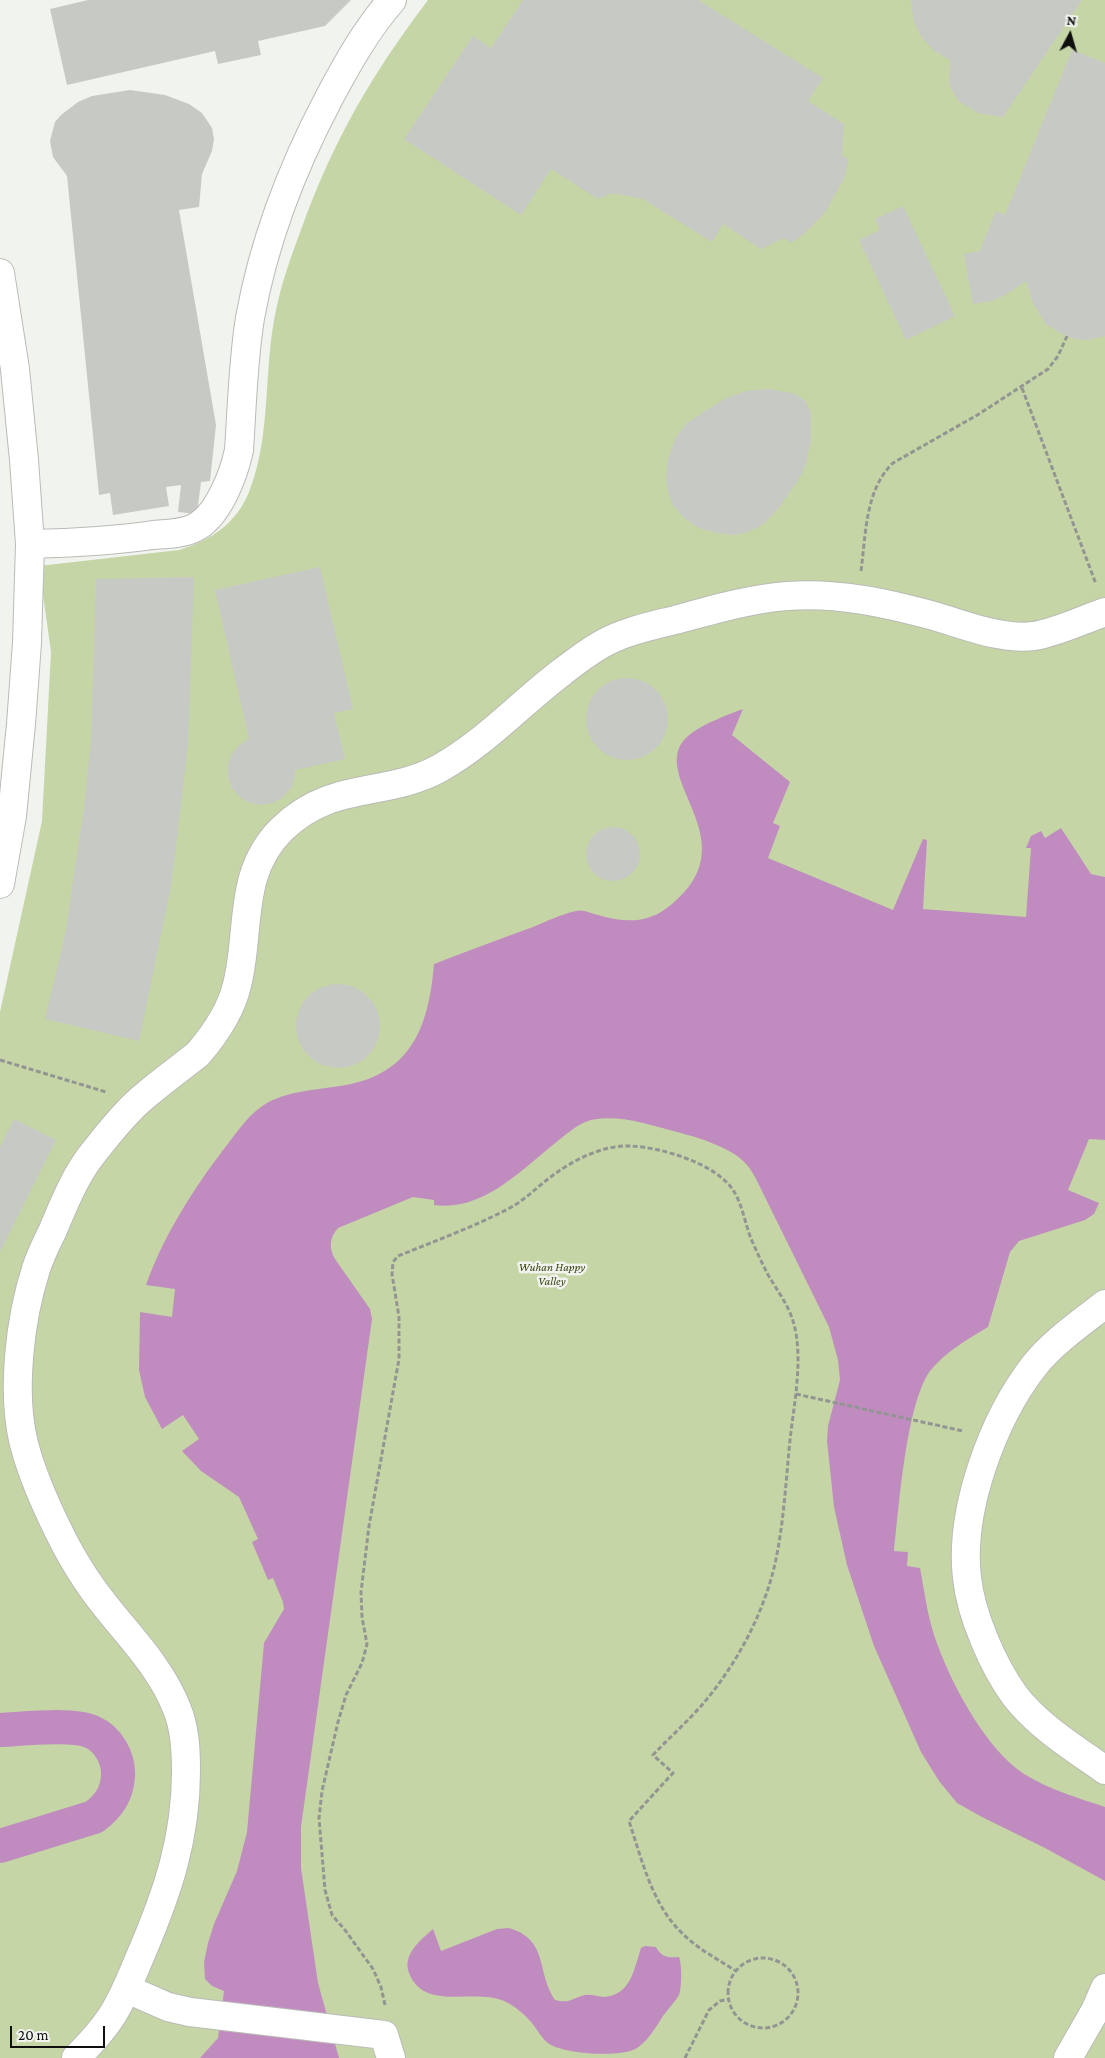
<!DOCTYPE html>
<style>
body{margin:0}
#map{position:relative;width:1105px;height:2058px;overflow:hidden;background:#f1f3ef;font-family:"Crimson Pro",serif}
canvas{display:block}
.north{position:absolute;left:1045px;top:10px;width:50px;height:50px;-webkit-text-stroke:4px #f1f3ef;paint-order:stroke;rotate:6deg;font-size:14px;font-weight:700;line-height:20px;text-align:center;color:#0e0f0e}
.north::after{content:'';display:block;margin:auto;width:18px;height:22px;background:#0e0f0e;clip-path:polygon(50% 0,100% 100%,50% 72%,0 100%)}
.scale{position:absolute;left:10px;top:2026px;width:95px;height:22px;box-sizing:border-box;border:2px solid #0e0f0e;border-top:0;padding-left:6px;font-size:15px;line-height:18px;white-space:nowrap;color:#0e0f0e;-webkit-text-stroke:4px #f1f3ef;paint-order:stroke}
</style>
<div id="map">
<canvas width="1105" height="2058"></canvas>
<div class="north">N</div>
<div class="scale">20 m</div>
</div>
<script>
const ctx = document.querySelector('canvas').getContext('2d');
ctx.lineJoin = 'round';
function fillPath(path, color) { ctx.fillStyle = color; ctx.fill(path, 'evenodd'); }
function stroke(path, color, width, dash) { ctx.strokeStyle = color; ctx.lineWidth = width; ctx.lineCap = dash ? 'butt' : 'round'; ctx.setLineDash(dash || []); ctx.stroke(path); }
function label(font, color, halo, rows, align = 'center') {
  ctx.font = font + ' "Crimson Pro",serif'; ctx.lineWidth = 5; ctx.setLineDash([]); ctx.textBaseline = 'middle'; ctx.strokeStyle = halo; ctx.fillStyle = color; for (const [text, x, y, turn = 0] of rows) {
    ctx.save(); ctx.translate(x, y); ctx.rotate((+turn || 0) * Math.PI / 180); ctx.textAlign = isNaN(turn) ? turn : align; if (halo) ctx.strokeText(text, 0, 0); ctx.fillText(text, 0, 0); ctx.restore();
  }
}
fillPath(new Path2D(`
 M 428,0 L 1105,0 L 1105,2058 L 0,2058 L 0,1012 L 42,821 L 51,652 L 39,566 L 179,550 C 211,540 236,524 249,492 C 272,434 263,369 276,310 C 282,281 292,254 302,227 C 334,139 372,74 428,0 Z`), '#c6d5a6');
fillPath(new Path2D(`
 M 743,709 L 732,735 L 790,782 L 773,823 L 780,826 L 768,858 L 893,910 L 923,839 L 927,840 L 923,909 L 1026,917 L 1031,848 L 1026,848 L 1031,836 L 1041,831 L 1045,838 L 1061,828 L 1091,874 L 1105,877 L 1105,1140 L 1089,1139 L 1068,1190 L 1099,1203 L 1094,1214 L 1085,1220 L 1019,1241 L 1010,1252 L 988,1327 C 967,1340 946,1351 930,1371 C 906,1404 899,1508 894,1551 L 908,1552 L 907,1566 L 920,1568 C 925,1594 928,1621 938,1646 C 953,1687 987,1750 1024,1774 C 1048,1789 1078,1798 1105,1807 L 1105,1881 L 1045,1848 L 982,1817 L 957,1803 L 939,1781 L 921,1752 L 874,1646 L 847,1565 L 834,1507 L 827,1441 L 828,1426 L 840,1380 L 838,1360 L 829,1327 L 758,1183 C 755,1177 751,1169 746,1164 C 733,1148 697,1137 677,1132 C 650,1125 619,1114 591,1120 C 579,1123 568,1133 559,1140 C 523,1168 484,1212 434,1205 L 434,1200 L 413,1197 L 338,1228 C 329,1238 329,1248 335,1259 L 370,1309 L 372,1319 L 301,1827 L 301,1868 L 318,1983 L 339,2058 L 200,2058 L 218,2038 L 224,1991 L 212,1986 L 205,1979 L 204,1962 L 208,1943 L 214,1924 L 237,1871 L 247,1832 L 264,1643 L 284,1609 L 283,1602 L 273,1578 L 268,1580 L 252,1542 L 258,1539 L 239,1497 L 201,1471 L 182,1451 L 199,1439 L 183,1415 L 162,1429 L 145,1397 L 139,1370 L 140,1312 L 172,1317 L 175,1289 L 146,1285 C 165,1232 196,1185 230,1141 C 240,1128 251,1112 267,1103 C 293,1089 322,1090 351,1084 C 415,1070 429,1021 434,964 C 467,951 500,939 533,927 C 547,921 562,914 576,911 C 582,909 591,913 598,915 C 626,923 649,924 672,904 C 746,843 657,785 681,744 C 692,727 725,716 743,709 Z
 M 509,1928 C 549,1940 536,1971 555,2000 C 570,2004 572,1998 585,1995 C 591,1994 598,1997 604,1997 C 631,1995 634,1969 641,1948 L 645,1946 L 656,1947 C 661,1957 668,1958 679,1957 C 682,1964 682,1988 679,1995 C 675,2002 668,2009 663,2016 C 656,2027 648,2041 637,2048 C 621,2058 568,2054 551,2045 C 543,2041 537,2029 531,2022 C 524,2014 515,2006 504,2001 C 474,1988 424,2012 409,1973 C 402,1954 421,1940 433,1929 L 441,1951 L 497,1929 Z`), '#c08cc0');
stroke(new Path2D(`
 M 0,1730 C 23,1729 72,1723 92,1732 C 108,1739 119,1758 118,1776 C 117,1794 109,1806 94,1817 L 0,1846`), '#c08cc0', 34);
fillPath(new Path2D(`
 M 88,0 L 351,0 L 325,26 L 258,41 L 261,55 L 218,64 L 215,51 L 67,85 L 50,9 Z
 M 523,0 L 698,0 L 823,78 L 808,101 L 844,124 L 842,156 L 849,159 L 844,178 L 825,213 L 803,235 L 791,243 L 784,238 L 761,249 L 723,224 L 712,242 L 643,199 L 619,194 L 610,194 L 598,199 L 551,169 L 521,215 L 404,139 L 473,36 L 491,48 Z
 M 911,0 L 1082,0 L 1003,117 L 978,113 L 958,101 L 949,84 L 950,60 L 934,51 L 923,39 L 914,23 Z
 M 1072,50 L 1105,63 L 1105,336 L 1088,340 L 1074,339 L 1060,333 L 1046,324 L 1033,303 L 1026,281 L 1005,295 L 992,301 L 973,304 L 964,254 L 980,251 L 996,211 L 1005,215 Z
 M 130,90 L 165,95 L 189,104 L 202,113 L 212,128 L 214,139 L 212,151 L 202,174 L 199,207 L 179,210 L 216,425 L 210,481 L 201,482 L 197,514 L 178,512 L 181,485 L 166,487 L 169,506 L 113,515 L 110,493 L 99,495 L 67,176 L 53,157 L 50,141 L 55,122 L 61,115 L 78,102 L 92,96 Z
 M 903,206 L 955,316 L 906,340 L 859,240 L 880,230 L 875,219 Z
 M 769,389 L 796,394 L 805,401 L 811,412 L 811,441 L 806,463 L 801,476 L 780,506 L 766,522 L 757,528 L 745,533 L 734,535 L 716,533 L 699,528 L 684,518 L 673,505 L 668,492 L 666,478 L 667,462 L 676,437 L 687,423 L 724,399 L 746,391 Z
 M 320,567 L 353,709 L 334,713 L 345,759 L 295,770 L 295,777 L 291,788 L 283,797 L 273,803 L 261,805 L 250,803 L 240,797 L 232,788 L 228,777 L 228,765 L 232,754 L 239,745 L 249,739 L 215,590 Z
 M 194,577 L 188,744 L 179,822 L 171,886 L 139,1041 L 45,1019 L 65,935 L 84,808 L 91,741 L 96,579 Z
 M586 719a41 41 0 1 1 82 0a41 41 0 1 1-82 0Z
 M586 854a27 27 0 1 1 54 0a27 27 0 1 1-54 0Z
 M296 1026a42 42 0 1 1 84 0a42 42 0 1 1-84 0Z
 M 14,1119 L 56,1140 L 0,1252 L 0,1147 Z`), '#c7c9c5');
const minor = new Path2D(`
 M 0,273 L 15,369 L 24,460 L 30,544 L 27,643 L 21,724 L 12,816 L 0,884
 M 30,544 C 71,543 112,541 153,535 C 166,534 182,534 194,528 C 218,517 234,474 239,450 C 242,406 243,361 250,318 C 264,240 292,168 329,98 C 347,64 366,30 392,0
 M 1105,1304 C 1081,1323 1053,1342 1034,1366 C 993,1419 959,1510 967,1578 C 971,1615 993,1666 1015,1696 C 1038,1726 1074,1748 1105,1770
 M 127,1989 L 168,2007 L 190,2012 L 384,2035 L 391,2058
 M 76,2058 C 90,2044 103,2030 113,2014 C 125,1995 133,1973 142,1952 C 168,1891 186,1838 186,1771 C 186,1750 185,1728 177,1709 C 159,1662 120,1628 92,1588 C 82,1574 73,1559 65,1544 C 49,1513 33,1478 24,1444 C 11,1392 20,1319 36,1269 C 40,1256 46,1244 52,1232 C 64,1204 75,1175 94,1152 C 108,1134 123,1115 140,1100 C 158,1084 179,1069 198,1054 C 215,1034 231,1011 237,985 C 251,930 237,873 282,829 C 332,780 386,798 440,768 C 485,743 521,703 562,672 C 575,662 589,651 604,643 C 626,631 651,626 675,620 C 712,610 749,599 787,596 C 837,592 886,603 934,616 C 965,625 1001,640 1034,636 C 1058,632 1082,620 1105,612
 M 1068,2058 L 1095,2011 L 1105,1988`);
stroke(minor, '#babbb7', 30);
stroke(new Path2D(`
 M 1022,388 L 1096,584
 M 861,571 C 866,534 865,490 893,463 L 979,414 L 1048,369 L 1058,356 L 1067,336
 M 0,1060 L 106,1092
 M 796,1394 L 963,1431
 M728 1993a35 35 0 1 1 70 0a35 35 0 1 1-70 0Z
 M 385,2005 L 381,1987 L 373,1969 L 345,1930 L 332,1915 L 325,1890 L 319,1818 L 322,1791 L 338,1722 L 346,1695 L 362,1663 L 367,1644 L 362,1617 L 361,1592 L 369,1526 L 399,1359 L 399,1317 L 392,1274 L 393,1262 L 398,1256 C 435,1241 473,1227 508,1209 C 525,1200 537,1187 552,1176 C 573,1160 603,1145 630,1146 C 660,1147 715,1163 733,1190 C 743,1205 745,1225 752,1241 C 757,1252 762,1263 767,1273 C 776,1289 788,1304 793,1321 C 804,1356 794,1404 790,1440 C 786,1480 784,1520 776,1559 C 765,1612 737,1664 702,1705 C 687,1722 669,1738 653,1755 L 673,1773 L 629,1821 C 642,1860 652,1905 683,1934 C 698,1949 719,1960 736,1971
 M 685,2058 L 709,2010 L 720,2001 L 729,1999`), '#939592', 3, [5, 2.5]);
stroke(minor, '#fff', 28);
label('italic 12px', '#384512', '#f1f3ef', [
 ["Wuhan Happy",552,1267],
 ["Valley",552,1281]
]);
</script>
